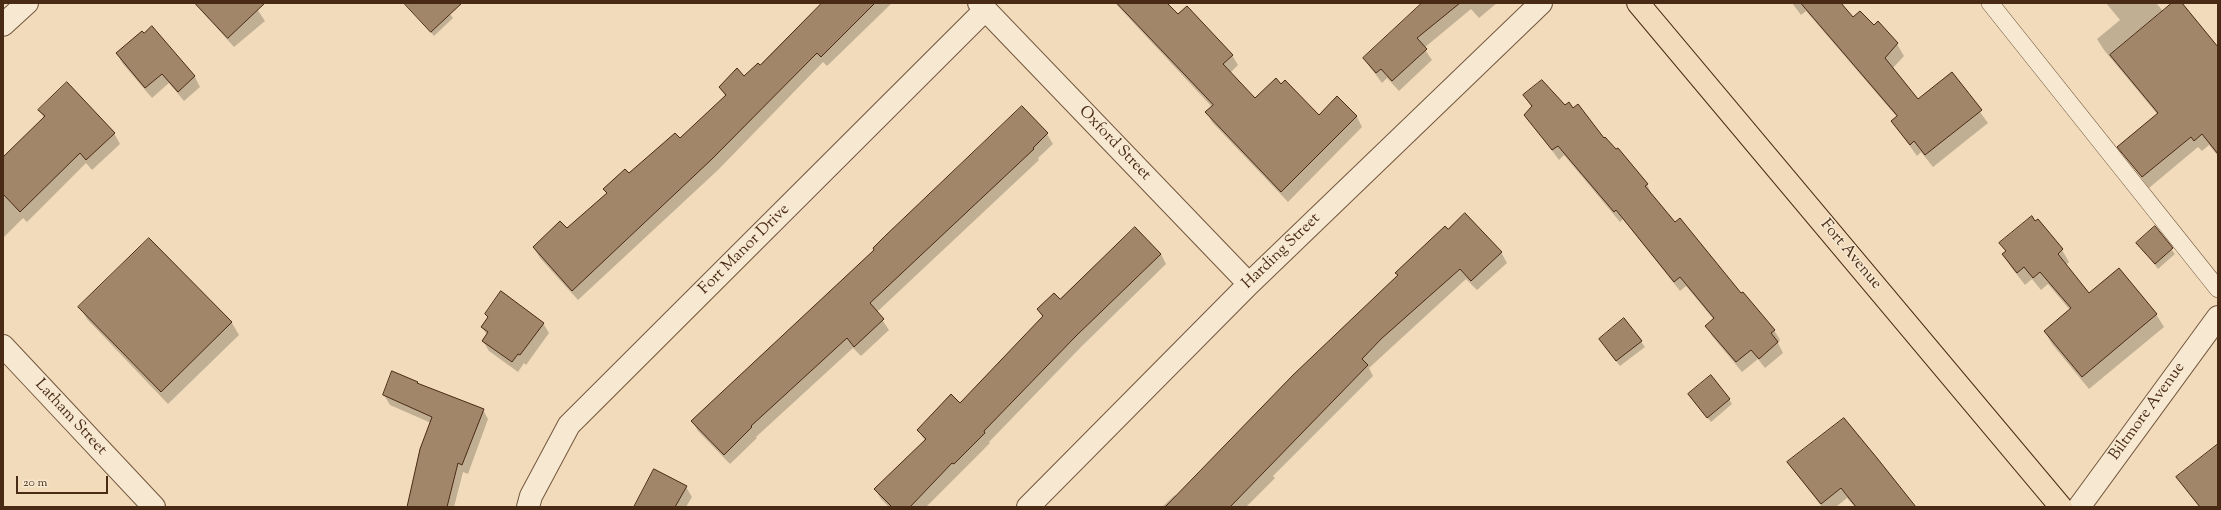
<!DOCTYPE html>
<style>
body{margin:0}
#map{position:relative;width:2221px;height:510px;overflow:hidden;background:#f2dbba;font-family:"Sorts Mill Goudy",serif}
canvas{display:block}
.frame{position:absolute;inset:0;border:4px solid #492a14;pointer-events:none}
.scale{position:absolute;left:16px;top:476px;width:92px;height:18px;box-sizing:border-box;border:2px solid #492a14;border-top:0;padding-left:5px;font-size:12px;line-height:14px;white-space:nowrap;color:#492a14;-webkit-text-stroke:3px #f7e8d2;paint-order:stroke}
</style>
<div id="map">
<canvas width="2221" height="510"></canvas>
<div class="frame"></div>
<div class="scale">20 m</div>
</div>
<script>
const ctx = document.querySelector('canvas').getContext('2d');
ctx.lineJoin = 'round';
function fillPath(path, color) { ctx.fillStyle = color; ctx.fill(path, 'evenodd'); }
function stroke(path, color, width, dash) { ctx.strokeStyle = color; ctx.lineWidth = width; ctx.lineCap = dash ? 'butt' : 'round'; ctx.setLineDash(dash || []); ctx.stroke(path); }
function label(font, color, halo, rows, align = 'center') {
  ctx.font = font + ' "Sorts Mill Goudy",serif'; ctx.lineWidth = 3; ctx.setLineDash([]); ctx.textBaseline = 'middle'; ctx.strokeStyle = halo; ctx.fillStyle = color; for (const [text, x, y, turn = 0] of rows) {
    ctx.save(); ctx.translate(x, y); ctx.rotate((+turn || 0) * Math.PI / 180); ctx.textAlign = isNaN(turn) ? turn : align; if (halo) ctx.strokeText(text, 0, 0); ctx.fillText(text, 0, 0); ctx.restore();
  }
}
fillPath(new Path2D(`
 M 194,3 L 253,3 L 265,21 L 234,47 Z
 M 424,3 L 441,3 L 453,18 L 434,36 L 414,12 Z
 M 823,3 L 892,3 L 827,66 L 823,62 L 718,170 L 578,300 L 540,258 L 534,248 L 567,229 L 607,194 L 604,189 L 680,139 L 726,97 L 720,88 L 744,77 L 760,67 Z
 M 1115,3 L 1165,3 L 1177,16 L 1232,55 L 1238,65 L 1230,73 L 1255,99 L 1281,85 L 1319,116 L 1337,97 L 1357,117 L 1362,127 L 1288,202 L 1212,122 L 1207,112 L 1212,107 Z
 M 1423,3 L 1497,3 L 1479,18 L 1471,9 L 1424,48 L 1432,60 L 1399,91 L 1387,78 L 1382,83 L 1364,59 Z
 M 1792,3 L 1840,3 L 1853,19 L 1873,26 L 1897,44 L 1904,56 L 1893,68 L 1918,100 L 1952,74 L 1988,123 L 1933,167 L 1921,152 L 1917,156 L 1892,121 L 1897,117 L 1806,11 L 1801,15 Z
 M 2106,3 L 2156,3 L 2163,11 L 2218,50 L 2218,156 L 2209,145 L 2202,151 L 2198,147 L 2149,188 L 2119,147 L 2158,115 L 2104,50 L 2097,39 L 2120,20 Z
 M 152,27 L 195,77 L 200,87 L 184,101 L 169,83 L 152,98 L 123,64 L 117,54 Z
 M 1524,95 L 1573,109 L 1603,139 L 1647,184 L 1652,195 L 1675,223 L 1774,330 L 1780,340 L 1778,343 L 1783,353 L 1765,368 L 1758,359 L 1742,372 L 1712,336 L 1707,326 L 1714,320 L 1686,286 L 1680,291 L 1623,219 L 1620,222 L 1564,155 L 1559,160 L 1526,115 L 1532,108 Z
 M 1022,108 L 1047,134 L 1053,144 L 1038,158 L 1039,160 L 877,312 L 889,330 L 861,356 L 853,348 L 756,437 L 757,438 L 730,464 L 698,431 L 692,421 L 876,251 Z
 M 39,110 L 114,133 L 120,144 L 92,170 L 86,163 L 27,222 L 23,218 L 3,238 L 3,158 L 44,118 Z
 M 2155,228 L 2175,254 L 2158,269 L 2138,243 Z
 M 149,239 L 232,323 L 239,335 L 168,404 L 87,319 L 80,307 Z
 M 2001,243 L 2062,250 L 2069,262 L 2066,265 L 2089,294 L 2156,314 L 2164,327 L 2089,389 L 2052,344 L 2045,332 L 2070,310 L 2048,284 L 2041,290 L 2032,279 L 2025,285 L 2011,267 L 2003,254 L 2006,252 Z
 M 1501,252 L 1507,263 L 1477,290 L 1466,279 L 1369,368 L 1373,376 L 1273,476 L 1275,478 L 1246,507 L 1162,507 L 1175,495 L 1177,497 L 1398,276 L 1397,273 Z
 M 1161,254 L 1166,264 L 1082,346 L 989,442 L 990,443 L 926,507 L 889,507 L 881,499 L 875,489 L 925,441 L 918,430 L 960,404 L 1043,318 L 1038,310 Z
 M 486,314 L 543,323 L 549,333 L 526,365 L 524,363 L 518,372 L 489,351 L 483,341 L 487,335 L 482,327 L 488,318 Z
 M 1624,319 L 1645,347 L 1620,366 L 1603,344 Z
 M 417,383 L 418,385 L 483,410 L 488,419 L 468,474 L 463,472 L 454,507 L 408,507 L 431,423 L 390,405 L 384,395 Z
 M 1689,395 L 1729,399 L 1732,404 L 1711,422 Z
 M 2218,448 L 2218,507 L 2199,507 L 2178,477 Z
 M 1788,463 L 1913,507 L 1855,507 L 1847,498 L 1836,507 L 1822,507 Z
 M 654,470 L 686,487 L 692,497 L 686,507 L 635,507 Z`), '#0003');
const building = new Path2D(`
 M 195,3 L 265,3 L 228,38 Z
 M 404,3 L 462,3 L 431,32 Z
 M 822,3 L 875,3 L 821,57 L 817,53 L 712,159 L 572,291 L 533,247 L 560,221 L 567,228 L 607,193 L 603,189 L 625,169 L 629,173 L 675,133 L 680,138 L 726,95 L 719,87 L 737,68 L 744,76 L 758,63 L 760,65 Z
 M 1117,3 L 1167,3 L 1178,14 L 1187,6 L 1233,55 L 1223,64 L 1255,98 L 1276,78 L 1281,84 L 1285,80 L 1319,115 L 1337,96 L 1357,116 L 1281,192 L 1205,112 L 1213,105 Z
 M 1422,3 L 1460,3 L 1417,38 L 1427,49 L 1392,81 L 1381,69 L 1376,73 L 1363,58 Z
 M 1801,3 L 1841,3 L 1853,17 L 1860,11 L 1874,25 L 1878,21 L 1898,43 L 1885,58 L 1918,99 L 1952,72 L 1982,110 L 1925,155 L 1914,141 L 1910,145 L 1891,121 L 1897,116 Z
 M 2172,3 L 2182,3 L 2218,47 L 2218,154 L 2202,134 L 2194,141 L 2191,137 L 2142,177 L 2117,147 L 2158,113 L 2110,55 Z
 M 152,26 L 195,76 L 178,92 L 162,74 L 145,88 L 116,53 L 142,31 L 144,33 Z
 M 1542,80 L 1565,105 L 1569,102 L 1573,108 L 1578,104 L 1604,138 L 1605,137 L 1616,149 L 1618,148 L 1648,184 L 1645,186 L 1675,222 L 1680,218 L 1741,293 L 1743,292 L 1775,330 L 1771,333 L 1778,342 L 1759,359 L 1751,350 L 1736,362 L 1705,326 L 1714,318 L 1680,277 L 1674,282 L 1616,210 L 1614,212 L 1558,146 L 1552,150 L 1524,115 L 1532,106 L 1523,95 Z
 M 67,82 L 115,133 L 86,160 L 80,153 L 20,212 L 3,194 L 3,157 L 45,116 L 38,110 Z
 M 1022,106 L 1048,133 L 1033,148 L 1034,149 L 870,303 L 884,319 L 854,347 L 847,338 L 751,426 L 752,427 L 724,455 L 691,421 L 874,250 L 873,248 L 884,237 Z
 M 1465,213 L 1502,252 L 1471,281 L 1460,269 L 1381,339 L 1362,359 L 1368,365 L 1230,507 L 1165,507 L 1293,375 L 1398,275 L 1395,273 L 1445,226 L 1448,229 Z
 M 2032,216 L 2035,221 L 2038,219 L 2063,249 L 2058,254 L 2089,293 L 2119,268 L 2157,314 L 2082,377 L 2044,331 L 2071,308 L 2040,272 L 2033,278 L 2024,267 L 2017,273 L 2002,254 L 2006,251 L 1999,243 Z
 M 2155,226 L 2173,248 L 2155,264 L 2136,243 Z
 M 1135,227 L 1161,254 L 1076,336 L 984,431 L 985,433 L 954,464 L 952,463 L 910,507 L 892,507 L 874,489 L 926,439 L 917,430 L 951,394 L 960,403 L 1043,316 L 1037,309 L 1054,293 L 1060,299 Z
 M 149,238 L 232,322 L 161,392 L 78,307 Z
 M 501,291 L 544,323 L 520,355 L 518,354 L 512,362 L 482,341 L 488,332 L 481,327 L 488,317 L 485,314 Z
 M 1624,318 L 1642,341 L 1616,361 L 1599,339 Z
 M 392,371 L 418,382 L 417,383 L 484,409 L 462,465 L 458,463 L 447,507 L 407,507 L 420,449 L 432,417 L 383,395 Z
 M 1711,375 L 1730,399 L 1707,418 L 1688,394 Z
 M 1844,418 L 1877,458 L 1916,507 L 1856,507 L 1841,488 L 1821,504 L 1787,462 Z
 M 2218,444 L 2218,507 L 2200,507 L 2176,477 Z
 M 654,469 L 687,486 L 675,507 L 634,507 Z`);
fillPath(building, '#a1866a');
stroke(building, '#492a14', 1);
const service = new Path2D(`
 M 1990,3 L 2218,289`);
const minor = new Path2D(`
 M 979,3 L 1249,284
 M 3,25 L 27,3
 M 3,346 L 154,507
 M 528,507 L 531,496 L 569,425 L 985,10
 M 1028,507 L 1249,284 L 1541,3
 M 2079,507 L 2218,317`);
const primary = new Path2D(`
 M 1638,3 L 2061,507`);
stroke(service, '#73563e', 18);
stroke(minor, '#73563e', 24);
stroke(primary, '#492a14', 24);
stroke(service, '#f7e8d2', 17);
stroke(minor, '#f7e8d2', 22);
stroke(primary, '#f2dbba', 22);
label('16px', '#492a14', '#f7e8d2', [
 ["Oxford Street",1114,144,46],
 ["Fort Manor Drive",745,250,-45],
 ["Harding Street",1282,252,-44],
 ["Fort Avenue",1850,255,50],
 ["Biltmore Avenue",2148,412,-54],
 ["Latham Street",70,418,47]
]);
</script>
